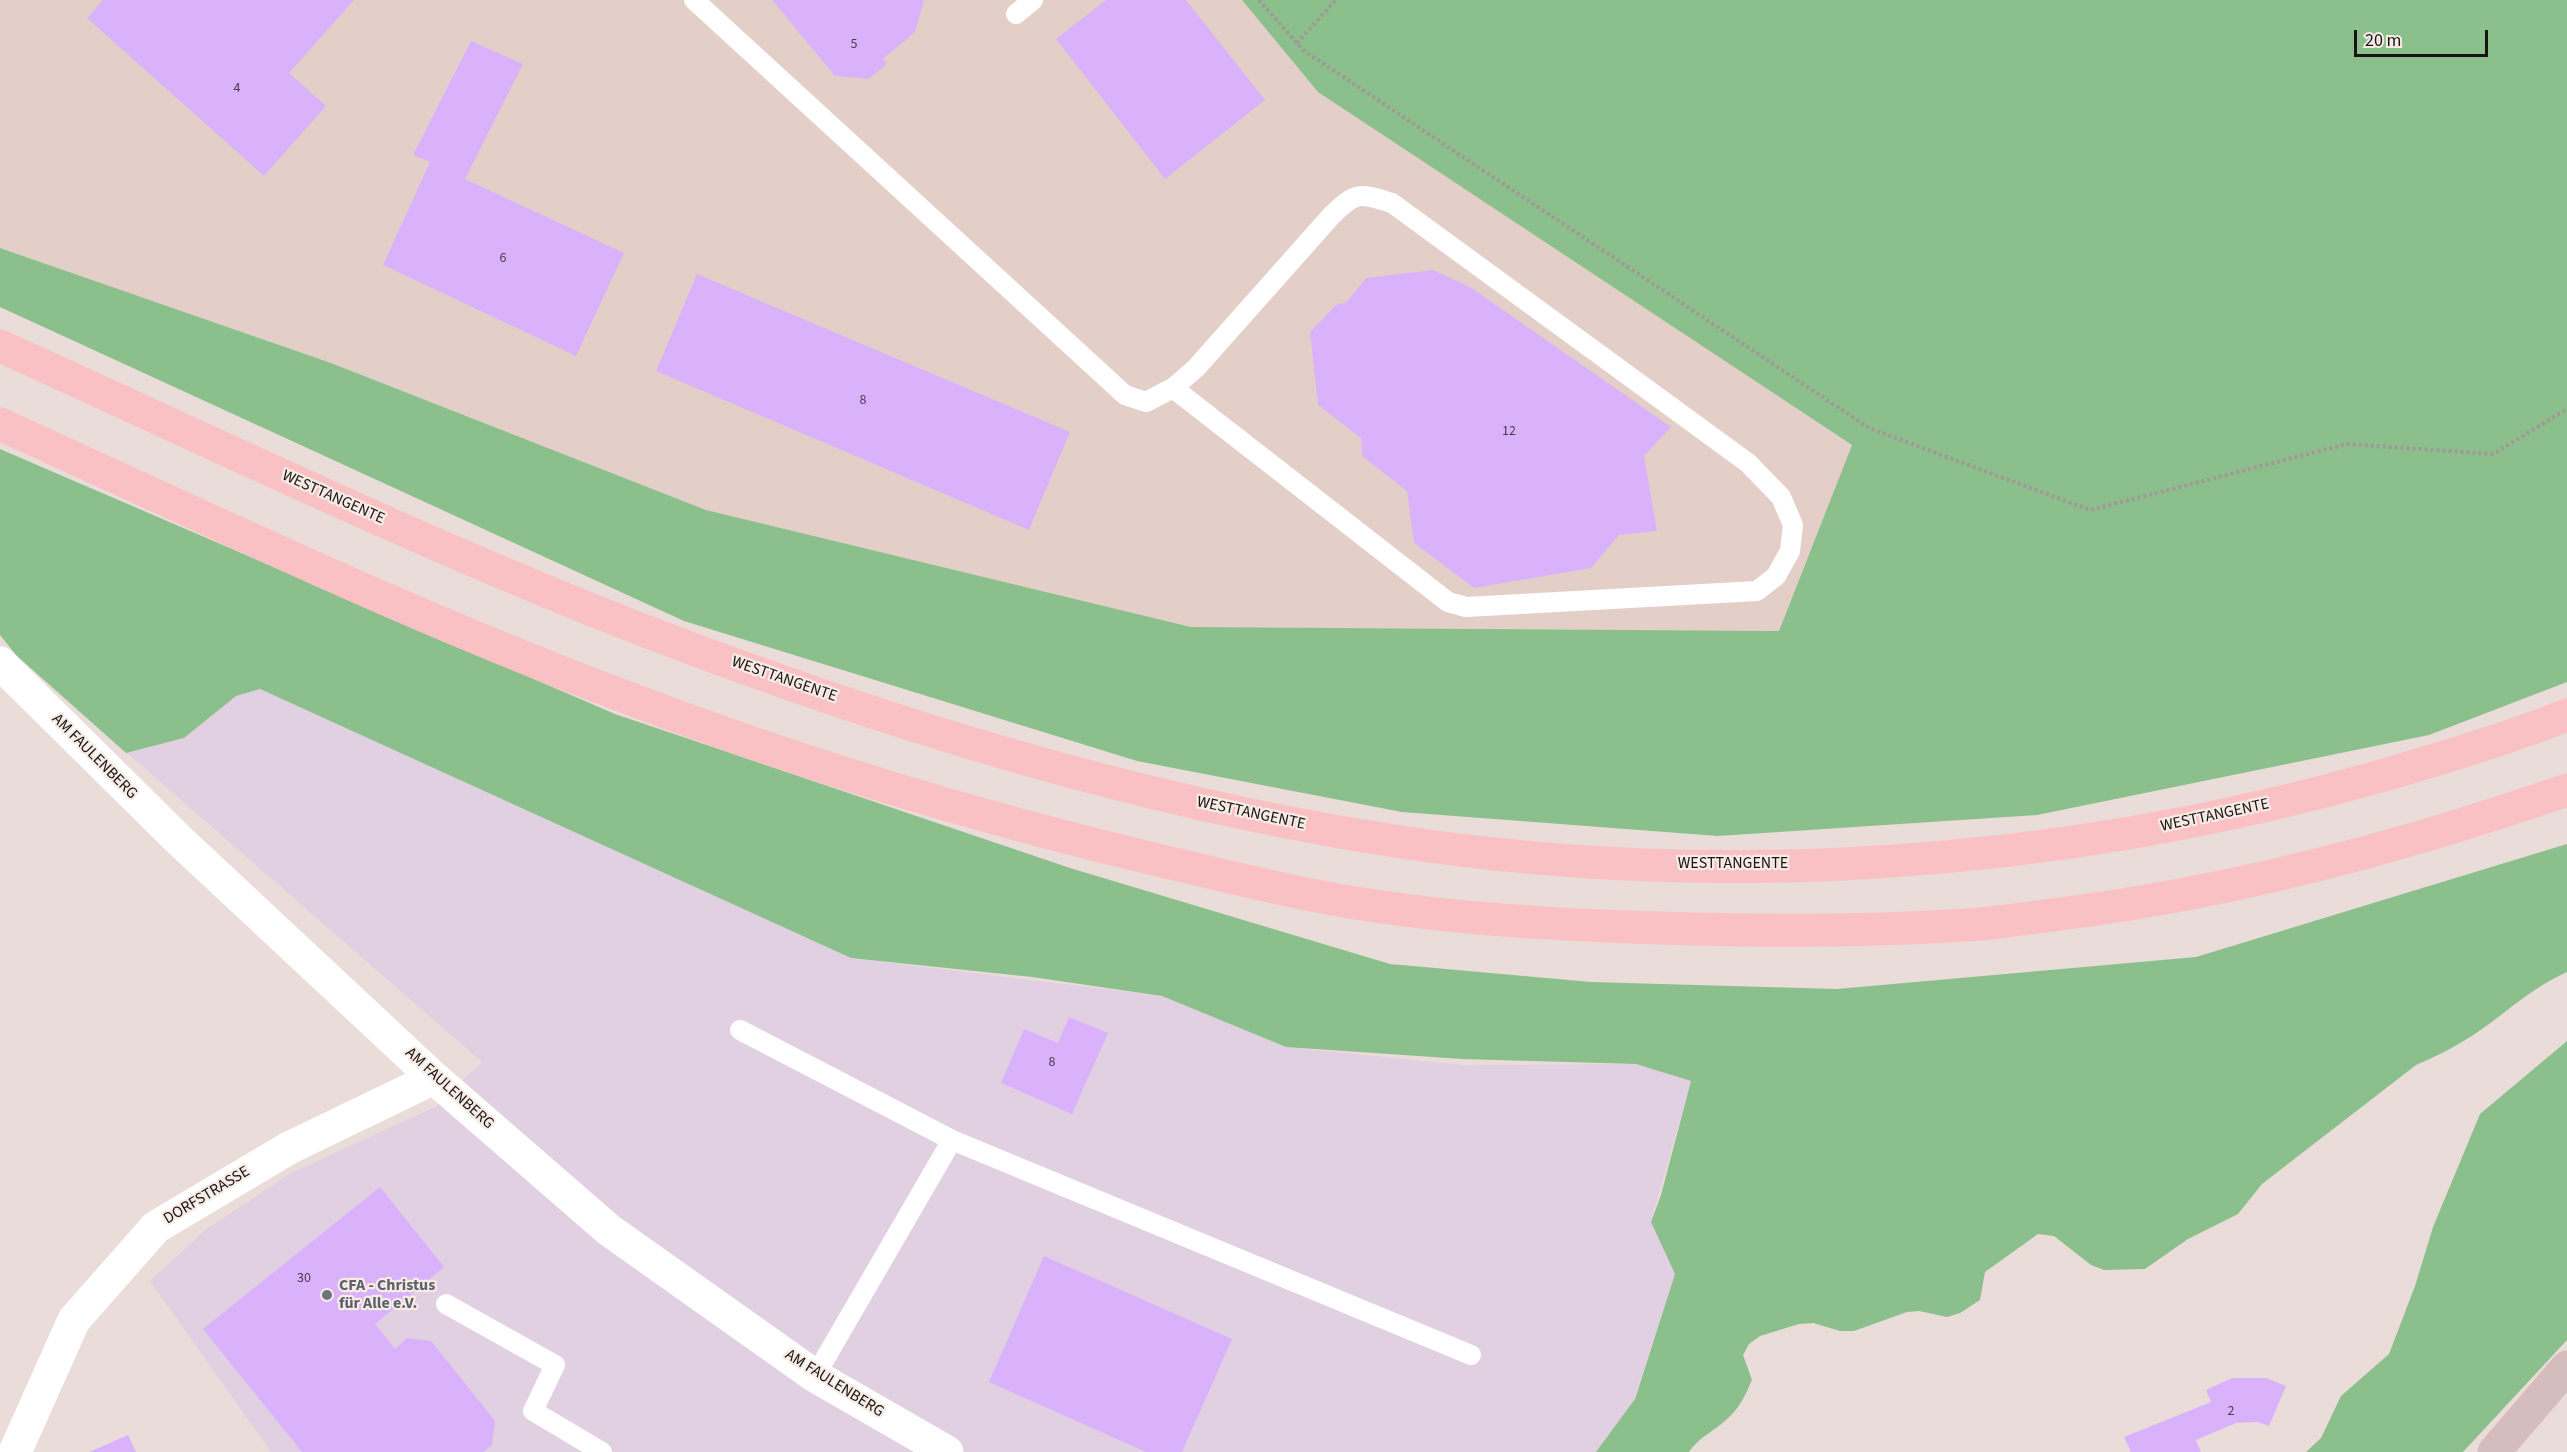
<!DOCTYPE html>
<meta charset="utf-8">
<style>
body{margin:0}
#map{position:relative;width:2567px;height:1452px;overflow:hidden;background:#eaddd9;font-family:"Source Sans 3",sans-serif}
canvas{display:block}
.scale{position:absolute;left:2354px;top:30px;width:134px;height:27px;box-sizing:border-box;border:3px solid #181412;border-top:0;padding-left:8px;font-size:18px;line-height:21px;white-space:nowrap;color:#181412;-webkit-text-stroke:4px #f7ebe6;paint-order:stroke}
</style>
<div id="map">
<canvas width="2567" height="1452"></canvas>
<div class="scale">20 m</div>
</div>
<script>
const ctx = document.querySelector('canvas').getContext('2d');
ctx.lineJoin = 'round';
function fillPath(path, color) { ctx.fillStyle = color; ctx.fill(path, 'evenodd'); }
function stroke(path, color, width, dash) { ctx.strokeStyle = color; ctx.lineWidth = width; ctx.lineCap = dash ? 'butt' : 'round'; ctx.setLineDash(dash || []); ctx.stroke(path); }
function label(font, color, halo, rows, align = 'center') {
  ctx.font = font + ' "Source Sans 3",sans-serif'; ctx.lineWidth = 4.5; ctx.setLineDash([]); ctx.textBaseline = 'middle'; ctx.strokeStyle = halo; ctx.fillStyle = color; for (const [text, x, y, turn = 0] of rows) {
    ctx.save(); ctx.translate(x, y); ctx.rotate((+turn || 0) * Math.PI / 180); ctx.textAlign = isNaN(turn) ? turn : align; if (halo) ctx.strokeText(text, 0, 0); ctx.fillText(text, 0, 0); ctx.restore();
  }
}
fillPath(new Path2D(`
 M 260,689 L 851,958 L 1162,996 L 1286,1047 L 1463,1065 L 1636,1064 L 1691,1081 L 1651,1222 L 1675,1274 L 1633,1402 L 1597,1452 L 271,1452 L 150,1281 L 205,1230 L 291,1173 L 435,1107 L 482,1062 L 127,753 L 184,738 L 236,696 Z`), '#e1d0e2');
fillPath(new Path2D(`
 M 0,0 L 1242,0 L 1319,92 L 1852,445 L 1779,631 L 1191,627 L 706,510 L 331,363 L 0,248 Z`), '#e4cfc8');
fillPath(new Path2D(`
 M 1242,0 L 2567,0 L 2567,682 L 2429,735 L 2037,815 L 1718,836 L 1402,812 L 1137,761 L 684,621 L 0,307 L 0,248 L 331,363 L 706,510 L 1191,627 L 1779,631 L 1852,445 L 1318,92 Z
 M 0,449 L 615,714 L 1070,868 L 1390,964 L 1591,982 L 1837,989 L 2196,957 L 2567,844 L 2567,972 C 2535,986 2510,1009 2482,1029 C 2461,1044 2439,1055 2416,1065 L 2262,1184 L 2238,1214 L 2188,1239 L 2145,1269 L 2104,1270 L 2091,1265 L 2054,1236 L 2038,1234 L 1985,1272 L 1980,1300 L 1960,1313 L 1947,1317 L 1919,1311 L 1907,1312 L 1854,1331 L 1840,1331 L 1813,1323 L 1799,1324 L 1760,1336 L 1749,1344 L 1743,1355 L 1752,1380 C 1745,1396 1739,1409 1726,1420 C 1714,1431 1698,1438 1689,1452 L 1596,1452 L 1635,1399 L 1675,1274 L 1651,1222 L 1661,1195 L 1691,1081 L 1636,1064 L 1462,1059 L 1286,1047 L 1162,996 L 1032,977 L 851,958 L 260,689 L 236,696 L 184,738 L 126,753 L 16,655 L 0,635 Z
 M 2567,1041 L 2567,1340 L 2463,1452 L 2306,1452 L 2321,1438 L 2341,1396 L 2389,1354 L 2415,1286 L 2433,1227 L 2480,1114 Z`), '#8bc08c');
fillPath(new Path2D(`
 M 103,0 L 354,0 L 289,73 L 326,106 L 264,176 L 87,18 Z
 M 772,0 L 924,0 L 915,32 L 883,59 L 887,64 L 869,79 L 835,76 Z
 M 1106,0 L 1186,0 L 1265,100 L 1165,179 L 1056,39 Z
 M 471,41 L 523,64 L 465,179 L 624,253 L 576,356 L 383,265 L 430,162 L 413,155 Z
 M 1433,270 L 1470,287 L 1671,427 L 1644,456 L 1657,531 L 1619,535 L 1591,568 L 1474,588 L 1414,543 L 1407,491 L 1362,456 L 1361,438 L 1318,405 L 1310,332 L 1336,305 L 1347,302 L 1366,278 Z
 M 697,274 L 1070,432 L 1029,530 L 656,371 Z
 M 1069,1017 L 1108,1033 L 1072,1114 L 1001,1083 L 1024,1029 L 1058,1043 Z
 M 380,1187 L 444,1267 L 375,1324 L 395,1349 L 407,1338 L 431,1341 L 495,1421 L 492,1445 L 483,1452 L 302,1452 L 203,1329 Z
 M 1044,1256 L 1232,1339 L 1182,1452 L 1146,1452 L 989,1382 Z
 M 2232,1378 L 2266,1378 L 2286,1386 L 2269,1426 L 2257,1422 L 2236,1423 L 2196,1440 L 2201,1452 L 2131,1452 L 2124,1437 L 2211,1402 L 2206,1390 Z
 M 128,1435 L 136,1452 L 89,1452 Z`), '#dab2fb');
stroke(new Path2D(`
 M 1259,0 L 1303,50 L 1869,428 L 2090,510 L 2347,444 L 2493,454 L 2567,409
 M 1297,43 L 1336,0`), '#a29895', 4, [3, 3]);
stroke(new Path2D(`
 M 694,0 L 1125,395 L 1146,402 L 1173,388 L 1196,368 L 1332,215 C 1357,191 1359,193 1392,203 L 1748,463 L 1781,497 L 1793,525 L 1790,551 L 1776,576 L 1757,591 L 1466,607 L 1448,602 L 1173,388
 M 1016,14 L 1033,0
 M 740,1030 L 952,1140 L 815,1376
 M 952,1140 L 1471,1355
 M 446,1304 L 555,1365 L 533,1411 L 602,1452`), '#fff', 20);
stroke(new Path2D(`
 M 0,663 L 178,839 L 434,1078 L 609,1230 L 815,1376 L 947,1452
 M 15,1452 L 74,1320 L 156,1227 L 289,1148 L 434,1078`), '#fff', 33);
stroke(new Path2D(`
 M 2494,1452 L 2567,1367`), '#d5bdbe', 33);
stroke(new Path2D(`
 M 0,346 C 212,442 422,544 640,629 C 873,719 1116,795 1363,836 C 1702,893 2058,869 2388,774 C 2448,756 2509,738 2567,715
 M 0,424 C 204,517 406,614 615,693 C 794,762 979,818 1166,862 C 1227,876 1288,892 1350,902 C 1451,919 1556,925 1658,928 C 1765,931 1872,932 1980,924 C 2006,922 2033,917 2060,914 C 2234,892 2401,847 2567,790`), '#fac1c4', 33);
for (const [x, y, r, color] of [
 [327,1295,6,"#6b7280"]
]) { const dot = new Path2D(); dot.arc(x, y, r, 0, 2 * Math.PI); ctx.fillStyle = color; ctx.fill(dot); stroke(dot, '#f7ebe6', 2); }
label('14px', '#483c4c', null, [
 ["5",854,45],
 ["4",237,89],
 ["6",503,259],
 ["8",863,401],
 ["12",1509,432],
 ["8",1052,1063],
 ["30",304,1279],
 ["2",2231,1412]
]);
label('16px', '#181412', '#f7ebe6', [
 ["WESTTANGENTE",333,498,24],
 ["WESTTANGENTE",784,680,19],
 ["AM FAULENBERG",94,757,45],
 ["WESTTANGENTE",1251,814,12],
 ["WESTTANGENTE",2215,816,-12],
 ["WESTTANGENTE",1733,864],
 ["AM FAULENBERG",449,1089,42],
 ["DORFSTRASSE",207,1196,-31],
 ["AM FAULENBERG",834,1384,32]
]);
label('bold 16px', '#5b616d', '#f7ebe6', [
 ["CFA - Christus",339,1286],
 ["für Alle e.V.",339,1304]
], 'left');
</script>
